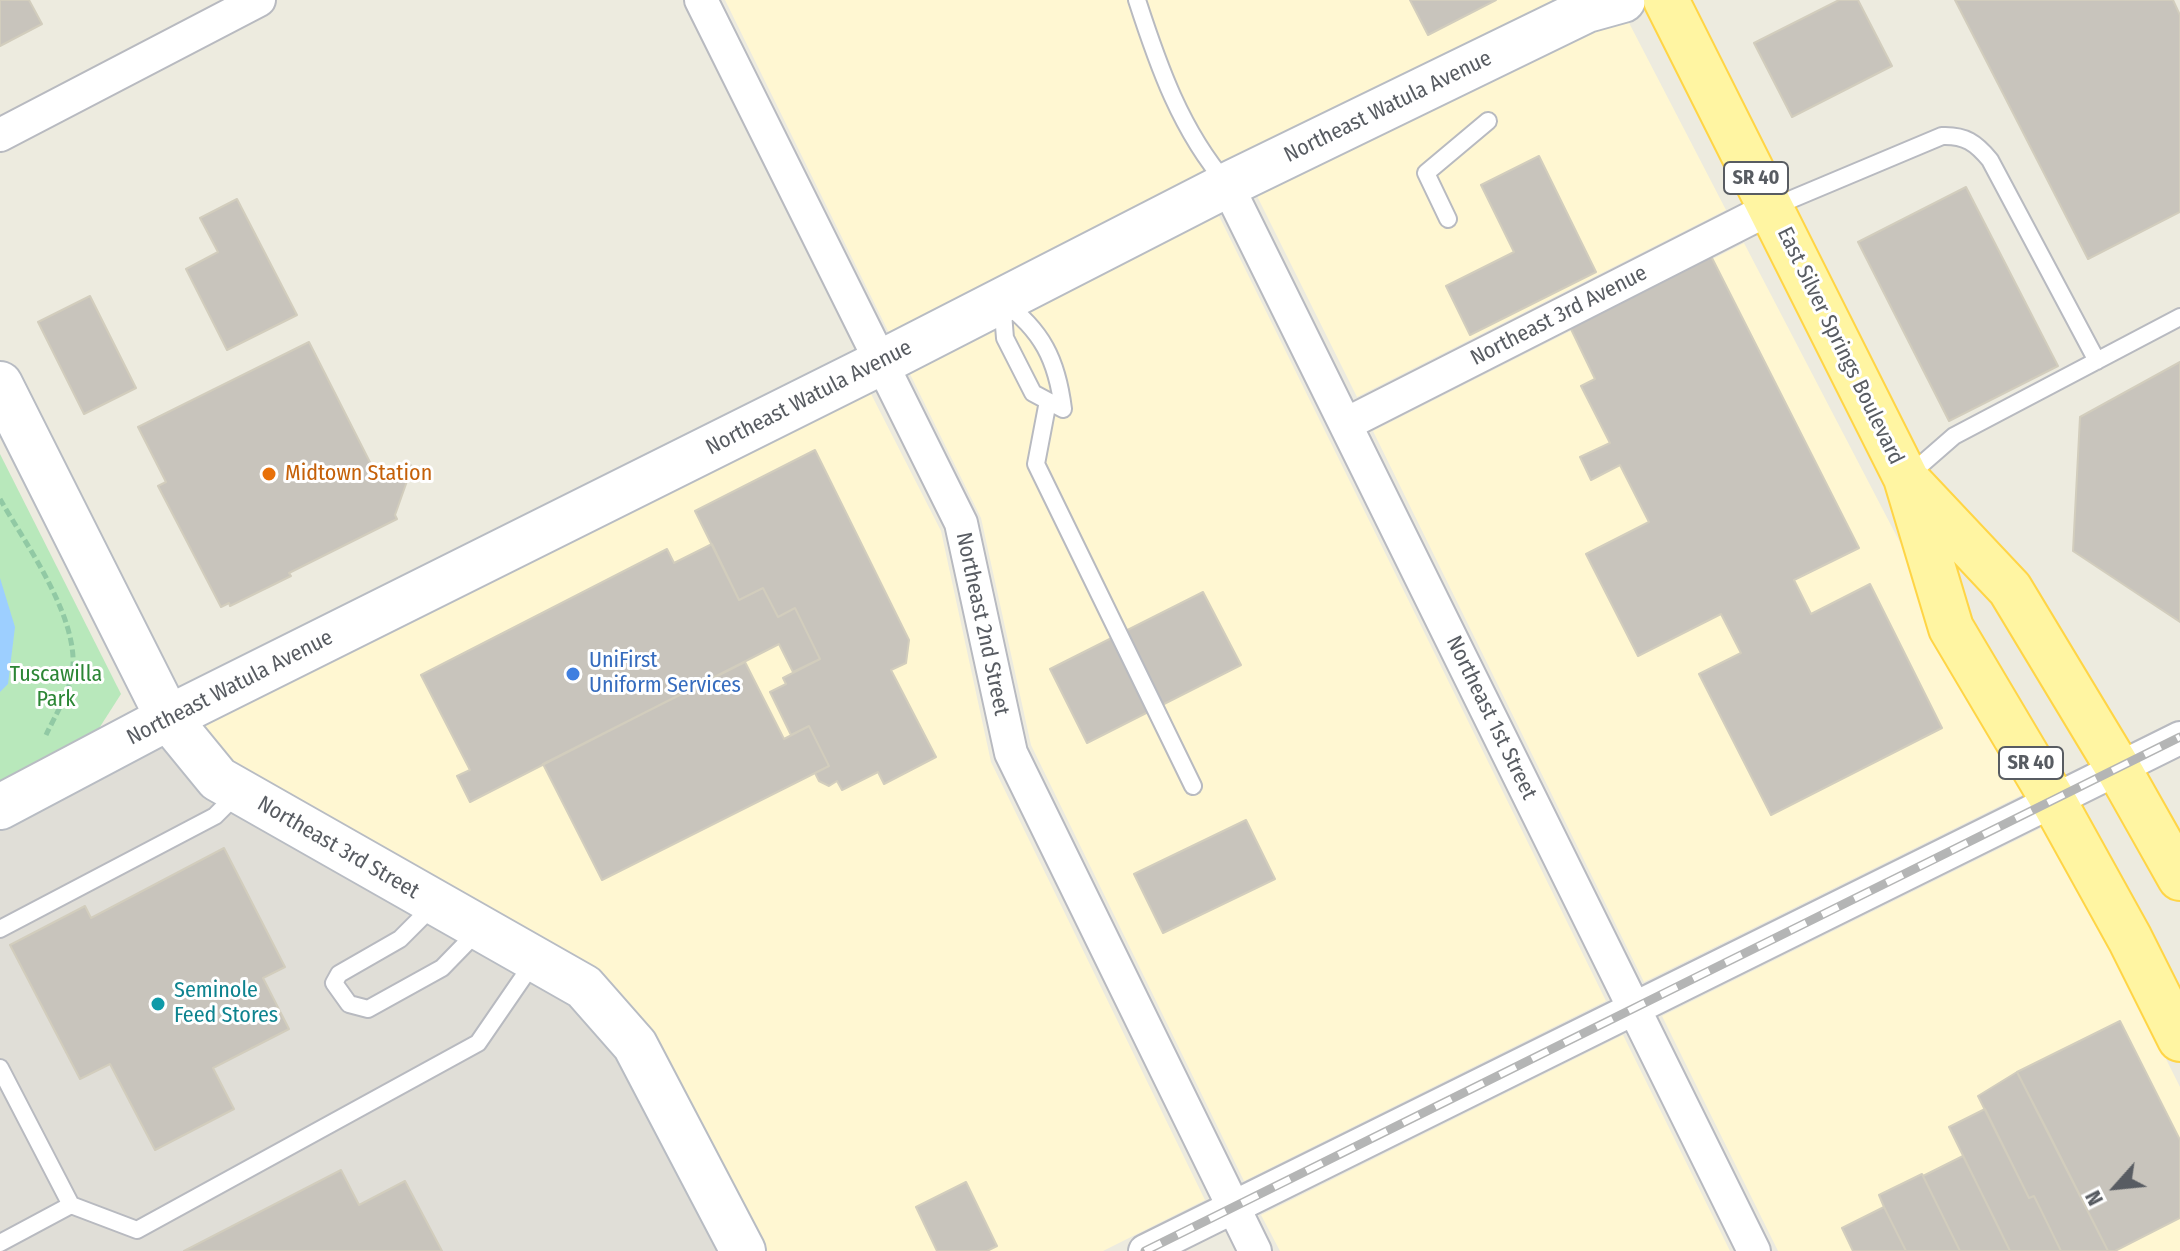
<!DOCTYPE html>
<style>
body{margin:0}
#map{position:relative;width:2180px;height:1251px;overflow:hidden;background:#edebdf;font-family:"Fira Sans Condensed",sans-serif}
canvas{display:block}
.north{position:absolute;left:2076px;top:1147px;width:80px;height:80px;-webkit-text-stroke:6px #fff;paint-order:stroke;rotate:243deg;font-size:22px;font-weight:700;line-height:32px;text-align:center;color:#585c62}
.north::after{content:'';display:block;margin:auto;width:28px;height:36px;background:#585c62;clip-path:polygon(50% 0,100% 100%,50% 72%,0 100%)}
</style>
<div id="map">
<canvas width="2180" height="1251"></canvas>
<div class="north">N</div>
</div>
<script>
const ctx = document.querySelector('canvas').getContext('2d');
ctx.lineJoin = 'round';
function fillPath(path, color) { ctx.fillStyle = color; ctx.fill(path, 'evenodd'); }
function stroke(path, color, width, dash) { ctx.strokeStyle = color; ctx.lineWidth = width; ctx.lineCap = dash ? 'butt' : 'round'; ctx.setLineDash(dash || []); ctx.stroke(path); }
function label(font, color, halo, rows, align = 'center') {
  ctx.font = font + ' "Fira Sans Condensed",sans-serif'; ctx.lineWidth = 6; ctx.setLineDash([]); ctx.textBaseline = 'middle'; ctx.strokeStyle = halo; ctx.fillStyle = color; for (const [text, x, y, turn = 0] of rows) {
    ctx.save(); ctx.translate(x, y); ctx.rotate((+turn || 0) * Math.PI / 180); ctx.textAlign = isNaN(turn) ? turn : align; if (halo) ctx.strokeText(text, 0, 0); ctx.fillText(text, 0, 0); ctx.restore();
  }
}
fillPath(new Path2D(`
 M 725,0 L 1564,0 L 891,337 Z
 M 1627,19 L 1726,210 L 1357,397 L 1255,192 L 1593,28 Z
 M 1217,212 L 1606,1001 L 1244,1181 L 1031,745 L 981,518 L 908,370 Z
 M 1744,243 L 1906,554 L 1930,635 L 2024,794 L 1644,982 L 1373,431 Z
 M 869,390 L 941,531 L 991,762 L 1205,1200 L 1103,1251 L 767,1251 L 654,1036 L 247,771 L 227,757 L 200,724 Z
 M 2043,827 L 2111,949 L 2180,1087 L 2180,1251 L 1778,1251 L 1662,1016 Z
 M 1623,1035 L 1730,1251 L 1280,1251 L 1261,1215 Z`), '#fff7d2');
fillPath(new Path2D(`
 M 161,744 L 568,1003 L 617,1057 L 719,1251 L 0,1251 L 0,829 Z`), '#e0ded7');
fillPath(new Path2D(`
 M 0,454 L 121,694 L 98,730 L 0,781 Z`), '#b8e8bb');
fillPath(new Path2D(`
 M 0,578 L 15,627 L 8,684 L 0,692 Z`), '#9dcfff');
const building = new Path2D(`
 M 0,0 L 29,0 L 42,24 L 0,46 Z
 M 1410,0 L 1496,0 L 1428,35 Z
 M 1839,0 L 1858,0 L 1892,66 L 1792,117 L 1754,43 Z
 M 1955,0 L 2173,0 L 2180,15 L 2180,212 L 2088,259 Z
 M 1539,156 L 1596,272 L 1470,335 L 1446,286 L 1514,252 L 1481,185 Z
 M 1966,187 L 2058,366 L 1949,421 L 1858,242 Z
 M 237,199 L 297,315 L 227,350 L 186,269 L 218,252 L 200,218 Z
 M 1711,256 L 1859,548 L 1794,580 L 1811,614 L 1870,584 L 1942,728 L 1771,815 L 1699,674 L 1741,653 L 1721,614 L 1638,656 L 1586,554 L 1649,522 L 1620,465 L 1591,480 L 1580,457 L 1610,443 L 1581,386 L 1595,379 L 1570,327 Z
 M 90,296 L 136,388 L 84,414 L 38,322 Z
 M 309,342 L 379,480 L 410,464 L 412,467 L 395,515 L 397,519 L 289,573 L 291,576 L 230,606 L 229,603 L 221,607 L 158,486 L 166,482 L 138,427 Z
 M 2180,362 L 2180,622 L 2073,551 L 2080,417 Z
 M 815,450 L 909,640 L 906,663 L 891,670 L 936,757 L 884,784 L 878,772 L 842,790 L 837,781 L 829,786 L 819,781 L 815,773 L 829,766 L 809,726 L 791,735 L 770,692 L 786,684 L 783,678 L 820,659 L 795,608 L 778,617 L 763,588 L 739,600 L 695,511 Z
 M 712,544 L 739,600 L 763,588 L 778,617 L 795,608 L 820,659 L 793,672 L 779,644 L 470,802 L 457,776 L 470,770 L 421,675 L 667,549 L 674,563 Z
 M 1203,592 L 1241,665 L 1087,743 L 1050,669 Z
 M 745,662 L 784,739 L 809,726 L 829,766 L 602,880 L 543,764 Z
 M 1246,820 L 1275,879 L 1163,933 L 1134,874 Z
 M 224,848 L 285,967 L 263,978 L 289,1029 L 213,1068 L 234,1109 L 155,1150 L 110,1064 L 80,1079 L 10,945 L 85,906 L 91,918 Z
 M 2120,1021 L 2180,1140 L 2180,1218 L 2115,1251 L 2108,1251 L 2017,1072 Z
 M 2017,1072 L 2048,1132 L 2108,1251 L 2061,1251 L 2034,1196 L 2029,1198 L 1978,1096 Z
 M 1985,1109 L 2029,1198 L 2034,1196 L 2061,1251 L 2010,1251 L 1949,1127 Z
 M 1963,1156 L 1994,1218 L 2010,1251 L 1960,1251 L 1923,1176 Z
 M 341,1170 L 359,1205 L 405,1181 L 442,1251 L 184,1251 Z
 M 1922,1174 L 1923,1176 L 1960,1251 L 1906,1251 L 1884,1207 L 1879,1195 Z
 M 966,1182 L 997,1246 L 987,1251 L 937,1251 L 916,1207 Z
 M 1884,1207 L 1906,1251 L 1853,1251 L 1842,1228 Z`);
fillPath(building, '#c8c4bc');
stroke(building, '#d2cdbd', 2);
const lane = new Path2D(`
 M 1137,0 C 1158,65 1181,131 1227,184
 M 1773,207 L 1942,136 C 1965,135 1976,143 1990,160 L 2097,361
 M 1448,219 L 1426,173 L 1488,121
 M 1002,301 C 1042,330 1057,360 1063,409 L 1033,393 L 1005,338 Z
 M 1048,401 L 1036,464 L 1193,786
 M 1907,477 L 1954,436 L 2180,317
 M 434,905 L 400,939 L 339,974 L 334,983 L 349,1004 L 368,1009 L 442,968 L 479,930
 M 0,929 L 215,816 L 237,794
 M 0,1068 L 71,1205 L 137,1230 L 478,1043 L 535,960
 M 0,1243 L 71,1205`);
const street = new Path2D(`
 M 701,0 L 961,523 L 1011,753 L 1255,1251
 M 0,135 L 259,0
 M 1227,185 L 1754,1251
 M 1346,424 L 1771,208
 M 1145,1251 L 2180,738`);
const secondary = new Path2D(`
 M 0,384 L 168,718 L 218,779 L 584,987 L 635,1045 L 743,1251
 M 0,807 L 168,718 L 880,363 L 1227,185 L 1587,10 L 1623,0`);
const primary = new Path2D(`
 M 1666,0 L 1906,478 L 1951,628 L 2053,800 L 2130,939 L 2180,1039
 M 1913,486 L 2010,589 L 2118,768 L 2180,878`);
stroke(lane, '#b8bac0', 20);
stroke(street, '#b8bac0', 36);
stroke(secondary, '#b8bcc3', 48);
stroke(primary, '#ffd546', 48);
stroke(new Path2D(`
 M 0,499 C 26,545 85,625 71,679 C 66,698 54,718 46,735`), '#91c9a4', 5, [8, 4]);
stroke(lane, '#fff', 16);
stroke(street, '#fff', 32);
stroke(secondary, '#fff', 44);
stroke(primary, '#fff5a2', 44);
const rail = new Path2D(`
 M 1145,1251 L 2180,737`);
stroke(rail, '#b4b5b5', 9);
stroke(rail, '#fff', 6, [18]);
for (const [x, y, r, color] of [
 [269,474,8,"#e8710a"],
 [573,674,8,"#3f7fe0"],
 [158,1004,8,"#0f9aa8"]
]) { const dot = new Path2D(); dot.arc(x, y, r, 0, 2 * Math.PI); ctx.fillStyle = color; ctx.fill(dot); stroke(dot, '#fff', 3); }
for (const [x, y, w] of [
 [1756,178,64],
 [2031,763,64]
]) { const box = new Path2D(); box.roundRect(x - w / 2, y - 16, w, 32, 6); ctx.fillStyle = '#fff'; ctx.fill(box); stroke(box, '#585c62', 2); }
label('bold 20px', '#585c62', null, [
 ["SR 40",1756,178],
 ["SR 40",2031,763]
]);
label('22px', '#585c62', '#fff', [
 ["Northeast Watula Avenue",1388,107,-26],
 ["Northeast 3rd Avenue",1559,316,-27],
 ["East Silver Springs Boulevard",1840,346,64],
 ["Northeast Watula Avenue",809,398,-27],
 ["Northeast 2nd Street",982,624,78],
 ["Northeast Watula Avenue",230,688,-27],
 ["Northeast 1st Street",1491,718,64],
 ["Northeast 3rd Street",338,848,30]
]);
label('22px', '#c56008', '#fff', [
 ["Midtown Station",285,474]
], 'left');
label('22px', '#366cbe', '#fff', [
 ["UniFirst",589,661],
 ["Uniform Services",589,686]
], 'left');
label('22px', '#2c8635', '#fff', [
 ["Tuscawilla",56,675],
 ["Park",56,700]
]);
label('22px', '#0d838f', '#fff', [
 ["Seminole",174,991],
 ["Feed Stores",174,1016]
], 'left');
</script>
